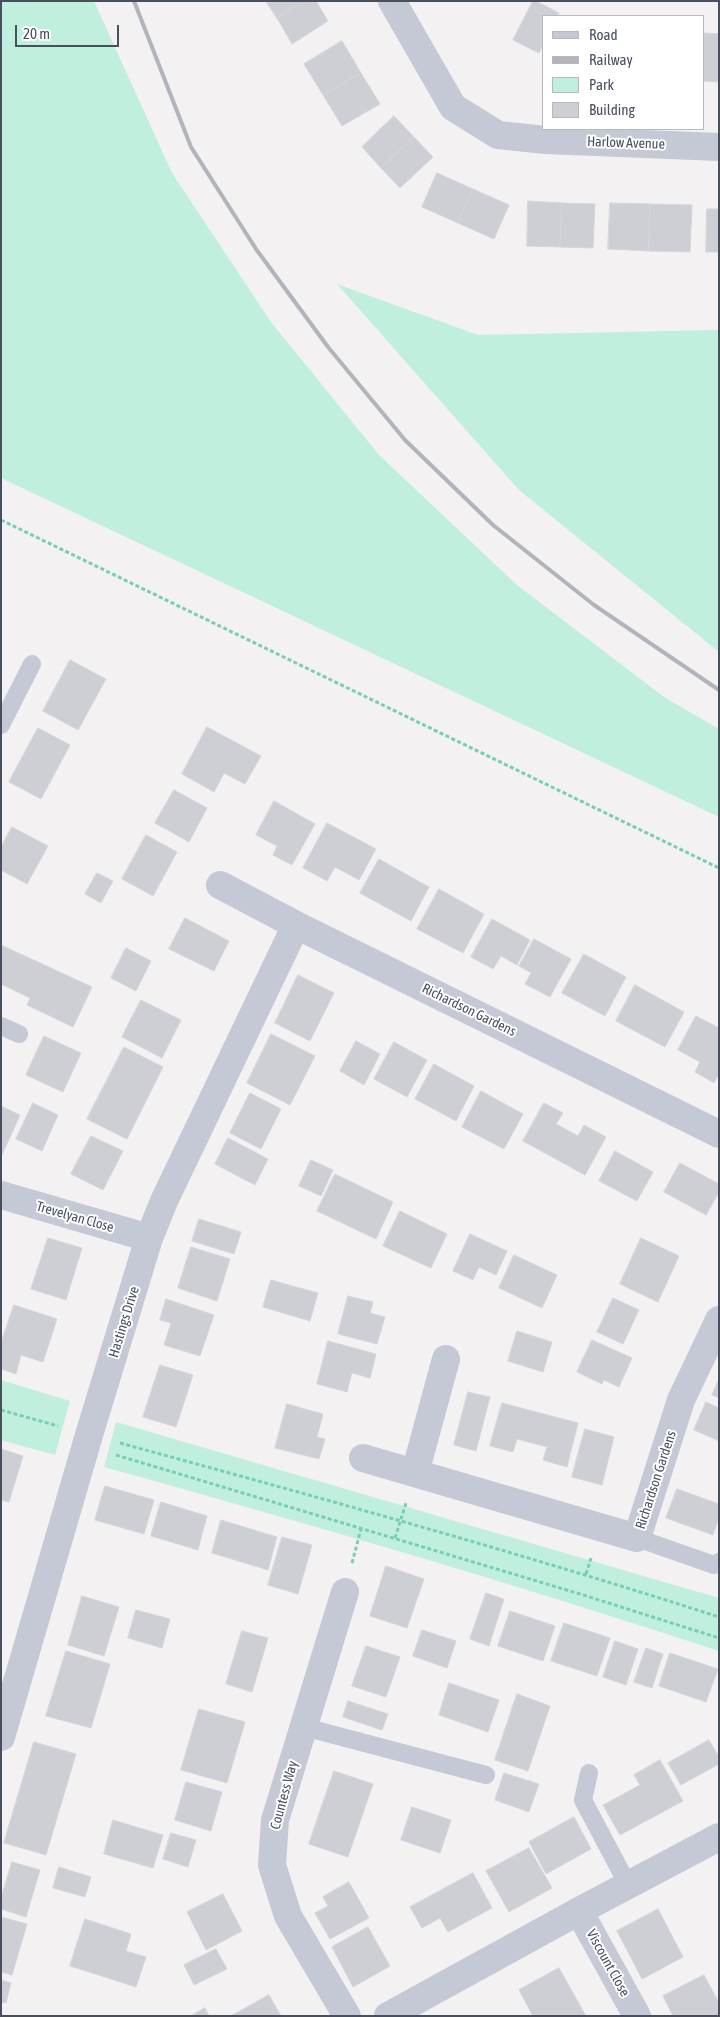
<!DOCTYPE html>
<style>
body{margin:0}
#map{position:relative;width:720px;height:2017px;overflow:hidden;background:#f3f1f1;font-family:"Asap Condensed",sans-serif}
canvas{display:block}
.frame{position:absolute;inset:0;border:2px solid #484f5e;pointer-events:none}
.legend{position:absolute;left:542px;top:15px;width:162px;height:115px;box-sizing:border-box;background:#fff;border:1px solid #b6b9bf;margin:0;padding:6px 9px;list-style:none;font-size:15px;color:#484f5e}
.legend li{display:flex;align-items:center;gap:10px;height:25px}
.legend b{width:25px;border:1px solid #b6b9bf}
.scale{position:absolute;left:15px;top:25px;width:104px;height:22px;box-sizing:border-box;border:2px solid #484f5e;border-top:0;padding-left:6px;font-size:15px;line-height:18px;white-space:nowrap;color:#484f5e;-webkit-text-stroke:4px #fff;paint-order:stroke}
</style>
<div id="map">
<canvas width="720" height="2017"></canvas>
<div class="frame"></div>
<ul class="legend">
<li><b style="height:6px;background:#c4c9d5"></b>Road</li>
<li><b style="height:6px;background:#b3b4bb"></b>Railway</li>
<li><b style="height:14px;background:#c0f0dd"></b>Park</li>
<li><b style="height:14px;background:#cdcfd5"></b>Building</li>
</ul>
<div class="scale">20 m</div>
</div>
<script>
const ctx = document.querySelector('canvas').getContext('2d');
ctx.lineJoin = 'round';
function fillPath(path, color) { ctx.fillStyle = color; ctx.fill(path, 'evenodd'); }
function stroke(path, color, width, dash) { ctx.strokeStyle = color; ctx.lineWidth = width; ctx.lineCap = dash ? 'butt' : 'round'; ctx.setLineDash(dash || []); ctx.stroke(path); }
function label(font, color, halo, rows, align = 'center') {
  ctx.font = font + ' "Asap Condensed",sans-serif'; ctx.lineWidth = 4; ctx.setLineDash([]); ctx.textBaseline = 'middle'; ctx.strokeStyle = halo; ctx.fillStyle = color; for (const [text, x, y, turn = 0] of rows) {
    ctx.save(); ctx.translate(x, y); ctx.rotate((+turn || 0) * Math.PI / 180); ctx.textAlign = isNaN(turn) ? turn : align; if (halo) ctx.strokeText(text, 0, 0); ctx.fillText(text, 0, 0); ctx.restore();
  }
}
fillPath(new Path2D(`
 M 1,1 L 94,1 L 172,173 L 271,322 L 379,455 L 517,585 L 664,697 L 719,729 L 719,817 L 1,478 Z
 M 337,284 L 478,335 L 719,330 L 719,652 L 519,490 Z
 M 1,1380 L 70,1401 L 55,1455 L 1,1440 Z
 M 116,1422 L 719,1598 L 719,1651 C 515,1584 310,1524 104,1467 Z`), '#c0f0dd');
const building = new Path2D(`
 M 266,1 L 303,1 L 277,18 Z
 M 303,1 L 316,1 L 328,21 L 292,44 L 277,18 Z
 M 533,1 L 536,1 L 559,13 L 557,16 L 544,16 L 544,43 L 539,53 L 513,40 Z
 M 704,33 L 719,34 L 719,82 L 704,81 Z
 M 342,41 L 361,73 L 323,95 L 304,64 Z
 M 361,73 L 380,104 L 342,126 L 323,95 Z
 M 394,116 L 414,137 L 381,168 L 362,147 Z
 M 414,137 L 433,157 L 400,188 L 381,168 Z
 M 437,173 L 473,189 L 458,223 L 422,207 Z
 M 473,189 L 509,205 L 494,239 L 458,223 Z
 M 528,201 L 562,203 L 560,247 L 527,246 Z
 M 562,203 L 595,204 L 593,248 L 560,247 Z
 M 610,203 L 650,204 L 649,251 L 608,249 Z
 M 650,204 L 692,205 L 690,252 L 649,251 Z
 M 707,209 L 719,209 L 719,252 L 706,252 Z
 M 70,660 L 106,679 L 78,730 L 43,711 Z
 M 207,727 L 261,756 L 245,784 L 224,773 L 214,792 L 182,774 Z
 M 38,728 L 70,745 L 41,799 L 9,782 Z
 M 174,790 L 207,808 L 189,842 L 155,823 Z
 M 274,801 L 315,824 L 292,865 L 273,855 L 277,846 L 256,835 Z
 M 327,823 L 376,849 L 359,880 L 335,867 L 327,881 L 303,868 Z
 M 12,827 L 48,846 L 27,884 L 1,870 L 1,847 Z
 M 146,835 L 177,852 L 153,896 L 122,879 Z
 M 379,859 L 429,887 L 411,921 L 360,893 Z
 M 97,873 L 113,881 L 101,903 L 85,894 Z
 M 439,889 L 484,914 L 463,953 L 417,929 Z
 M 185,918 L 229,941 L 214,971 L 169,949 Z
 M 492,919 L 530,940 L 517,965 L 501,956 L 493,969 L 471,957 Z
 M 534,939 L 571,959 L 550,997 L 525,984 L 531,973 L 519,966 Z
 M 1,945 L 92,987 L 73,1027 L 27,1005 L 30,998 L 1,984 Z
 M 126,948 L 151,961 L 136,991 L 111,978 Z
 M 584,954 L 626,977 L 605,1016 L 562,993 Z
 M 298,975 L 334,993 L 310,1041 L 275,1023 Z
 M 635,985 L 684,1012 L 665,1047 L 616,1021 Z
 M 141,1000 L 181,1020 L 162,1058 L 122,1037 Z
 M 696,1016 L 719,1028 L 719,1074 L 714,1083 L 695,1072 L 700,1062 L 678,1050 Z
 M 271,1034 L 315,1056 L 290,1105 L 247,1083 Z
 M 44,1036 L 81,1053 L 63,1092 L 26,1075 Z
 M 356,1041 L 380,1054 L 364,1085 L 340,1071 Z
 M 394,1042 L 427,1060 L 407,1097 L 374,1079 Z
 M 124,1047 L 163,1067 L 127,1139 L 87,1119 Z
 M 434,1064 L 474,1086 L 456,1121 L 415,1099 Z
 M 481,1091 L 523,1114 L 504,1149 L 462,1127 Z
 M 250,1093 L 281,1109 L 261,1149 L 230,1133 Z
 M 33,1103 L 58,1115 L 42,1151 L 16,1139 Z
 M 544,1103 L 563,1113 L 556,1124 L 578,1136 L 584,1125 L 606,1137 L 585,1175 L 523,1141 Z
 M 1,1106 L 20,1115 L 2,1155 L 1,1154 Z
 M 91,1136 L 123,1151 L 103,1190 L 71,1174 Z
 M 228,1138 L 268,1159 L 255,1185 L 215,1164 Z
 M 615,1151 L 653,1172 L 637,1201 L 599,1181 Z
 M 311,1160 L 333,1170 L 321,1196 L 299,1186 Z
 M 680,1163 L 719,1184 L 719,1192 L 706,1215 L 664,1192 Z
 M 335,1174 L 393,1202 L 376,1239 L 317,1211 Z
 M 400,1211 L 447,1234 L 431,1268 L 383,1246 Z
 M 199,1219 L 241,1232 L 234,1254 L 192,1241 Z
 M 470,1234 L 507,1251 L 496,1275 L 479,1267 L 473,1280 L 453,1271 Z
 M 48,1238 L 82,1248 L 66,1300 L 31,1289 Z
 M 641,1238 L 679,1256 L 658,1302 L 620,1284 Z
 M 191,1247 L 230,1259 L 217,1301 L 178,1288 Z
 M 514,1255 L 557,1275 L 542,1308 L 499,1288 Z
 M 271,1280 L 318,1293 L 310,1321 L 263,1307 Z
 M 348,1296 L 373,1302 L 370,1313 L 385,1317 L 377,1344 L 338,1334 Z
 M 613,1298 L 639,1310 L 623,1344 L 597,1332 Z
 M 166,1299 L 214,1315 L 200,1356 L 164,1345 L 171,1323 L 160,1320 Z
 M 14,1305 L 57,1319 L 43,1362 L 21,1355 L 16,1374 L 1,1369 L 1,1343 Z
 M 517,1331 L 552,1342 L 543,1372 L 508,1361 Z
 M 592,1340 L 632,1358 L 619,1387 L 604,1380 L 602,1384 L 577,1372 Z
 M 328,1341 L 376,1354 L 370,1378 L 352,1373 L 347,1392 L 317,1384 Z
 M 160,1365 L 193,1375 L 176,1427 L 143,1417 Z
 M 719,1379 L 719,1398 L 712,1395 Z
 M 468,1392 L 490,1397 L 476,1451 L 454,1445 Z
 M 706,1402 L 719,1408 L 719,1441 L 694,1430 Z
 M 502,1403 L 578,1423 L 567,1467 L 543,1460 L 547,1447 L 517,1439 L 513,1452 L 490,1446 Z
 M 287,1404 L 323,1414 L 317,1437 L 325,1439 L 319,1459 L 275,1448 Z
 M 585,1429 L 614,1437 L 602,1485 L 572,1477 Z
 M 1,1449 L 23,1456 L 9,1502 L 1,1500 Z
 M 105,1486 L 154,1500 L 144,1534 L 95,1520 Z
 M 677,1489 L 719,1504 L 719,1517 L 713,1535 L 666,1518 Z
 M 161,1502 L 207,1516 L 198,1550 L 151,1536 Z
 M 221,1520 L 277,1537 L 268,1570 L 212,1553 Z
 M 282,1537 L 312,1545 L 298,1594 L 268,1585 Z
 M 386,1566 L 424,1579 L 407,1628 L 370,1616 Z
 M 486,1593 L 504,1599 L 489,1646 L 470,1639 Z
 M 82,1596 L 119,1607 L 104,1656 L 68,1645 Z
 M 136,1610 L 170,1619 L 162,1648 L 128,1638 Z
 M 510,1611 L 555,1626 L 543,1661 L 498,1646 Z
 M 564,1623 L 610,1638 L 597,1676 L 551,1661 Z
 M 422,1630 L 456,1641 L 447,1668 L 413,1656 Z
 M 242,1631 L 268,1638 L 252,1692 L 226,1684 Z
 M 615,1641 L 638,1649 L 626,1685 L 603,1677 Z
 M 366,1646 L 400,1657 L 386,1697 L 352,1686 Z
 M 646,1648 L 663,1654 L 652,1688 L 634,1682 Z
 M 66,1651 L 110,1664 L 91,1728 L 46,1716 Z
 M 670,1653 L 718,1669 L 706,1702 L 659,1686 Z
 M 449,1683 L 499,1700 L 488,1732 L 439,1715 Z
 M 517,1694 L 550,1706 L 528,1771 L 495,1760 Z
 M 348,1701 L 388,1714 L 382,1730 L 343,1717 Z
 M 199,1709 L 245,1722 L 227,1783 L 181,1770 Z
 M 709,1740 L 719,1757 L 719,1764 L 681,1785 L 668,1763 Z
 M 34,1742 L 76,1754 L 46,1855 L 4,1843 Z
 M 660,1760 L 683,1801 L 620,1835 L 603,1805 L 640,1785 L 634,1775 Z
 M 334,1771 L 373,1784 L 348,1857 L 309,1844 Z
 M 504,1773 L 539,1784 L 529,1812 L 495,1800 Z
 M 186,1782 L 222,1792 L 211,1831 L 175,1820 Z
 M 412,1807 L 451,1820 L 440,1853 L 401,1840 Z
 M 574,1817 L 591,1849 L 546,1874 L 529,1842 Z
 M 113,1820 L 163,1835 L 153,1868 L 104,1854 Z
 M 171,1833 L 196,1840 L 188,1867 L 163,1859 Z
 M 529,1848 L 552,1888 L 509,1912 L 486,1871 Z
 M 12,1862 L 40,1870 L 26,1917 L 1,1909 L 1,1898 Z
 M 59,1867 L 91,1877 L 85,1897 L 53,1888 Z
 M 473,1873 L 492,1908 L 448,1932 L 440,1918 L 422,1928 L 410,1907 Z
 M 349,1882 L 369,1918 L 330,1939 L 315,1913 L 328,1906 L 323,1897 Z
 M 223,1894 L 242,1931 L 206,1950 L 187,1912 Z
 M 658,1909 L 683,1957 L 642,1979 L 617,1931 Z
 M 1,1917 L 27,1924 L 12,1975 L 1,1972 Z
 M 85,1919 L 131,1934 L 126,1951 L 146,1957 L 136,1987 L 70,1966 Z
 M 368,1927 L 390,1966 L 353,1987 L 332,1947 Z
 M 216,1949 L 227,1969 L 194,1985 L 184,1965 Z
 M 559,1968 L 586,2016 L 533,2016 L 519,1990 Z
 M 704,1975 L 719,2003 L 719,2016 L 673,2016 L 663,1996 Z
 M 1,1980 L 11,1983 L 6,2003 L 1,2002 Z
 M 269,1995 L 281,2016 L 231,2016 Z
 M 205,2008 L 209,2016 L 191,2016 Z`);
fillPath(building, '#cdcfd5');
stroke(building, '#d5d5dc', 1);
stroke(new Path2D(`
 M 1,520 L 719,868
 M 1,1410 L 58,1426
 M 120,1443 C 321,1498 521,1553 719,1617
 M 116,1455 L 580,1594 L 719,1638
 M 395,1538 L 406,1503
 M 352,1563 L 361,1529
 M 586,1574 L 591,1558`), '#77ceb6', 3, [4, 2.5]);
stroke(new Path2D(`
 M 1,725 L 32,664
 M 1,1026 L 19,1034
 M 637,1538 L 714,1565 L 719,1562
 M 304,1727 L 486,1775
 M 589,1773 L 583,1800 L 628,1885`), '#c4c9d5', 18);
stroke(new Path2D(`
 M 392,1 L 453,107 L 498,135 L 546,140 L 719,147
 M 220,885 L 296,925 L 719,1134
 M 1,1195 L 149,1238
 M 363,1458 L 637,1538 L 681,1400 L 719,1320
 M 415,1473 L 446,1359
 M 345,1592 L 275,1820 L 272,1865 L 288,1916 L 347,2016
 M 1,1737 L 89,1435 L 149,1238 L 164,1201 L 296,925
 M 579,1911 L 637,2016
 M 388,2016 L 579,1911 L 719,1837`), '#c4c9d5', 28);
stroke(new Path2D(`
 M 134,1 L 191,147 L 256,249 L 328,347 L 405,440 L 493,525 L 594,605 L 719,690`), '#b3b4bb', 4);
label('14px', '#484f5e', '#fff', [
 ["Harlow Avenue",626,143,2],
 ["Richardson Gardens",469,1010,26],
 ["Trevelyan Close",75,1217,16],
 ["Hastings Drive",124,1322,-73],
 ["Richardson Gardens",656,1480,-72],
 ["Countess Way",284,1795,-75],
 ["Viscount Close",608,1963,61]
]);
</script>
